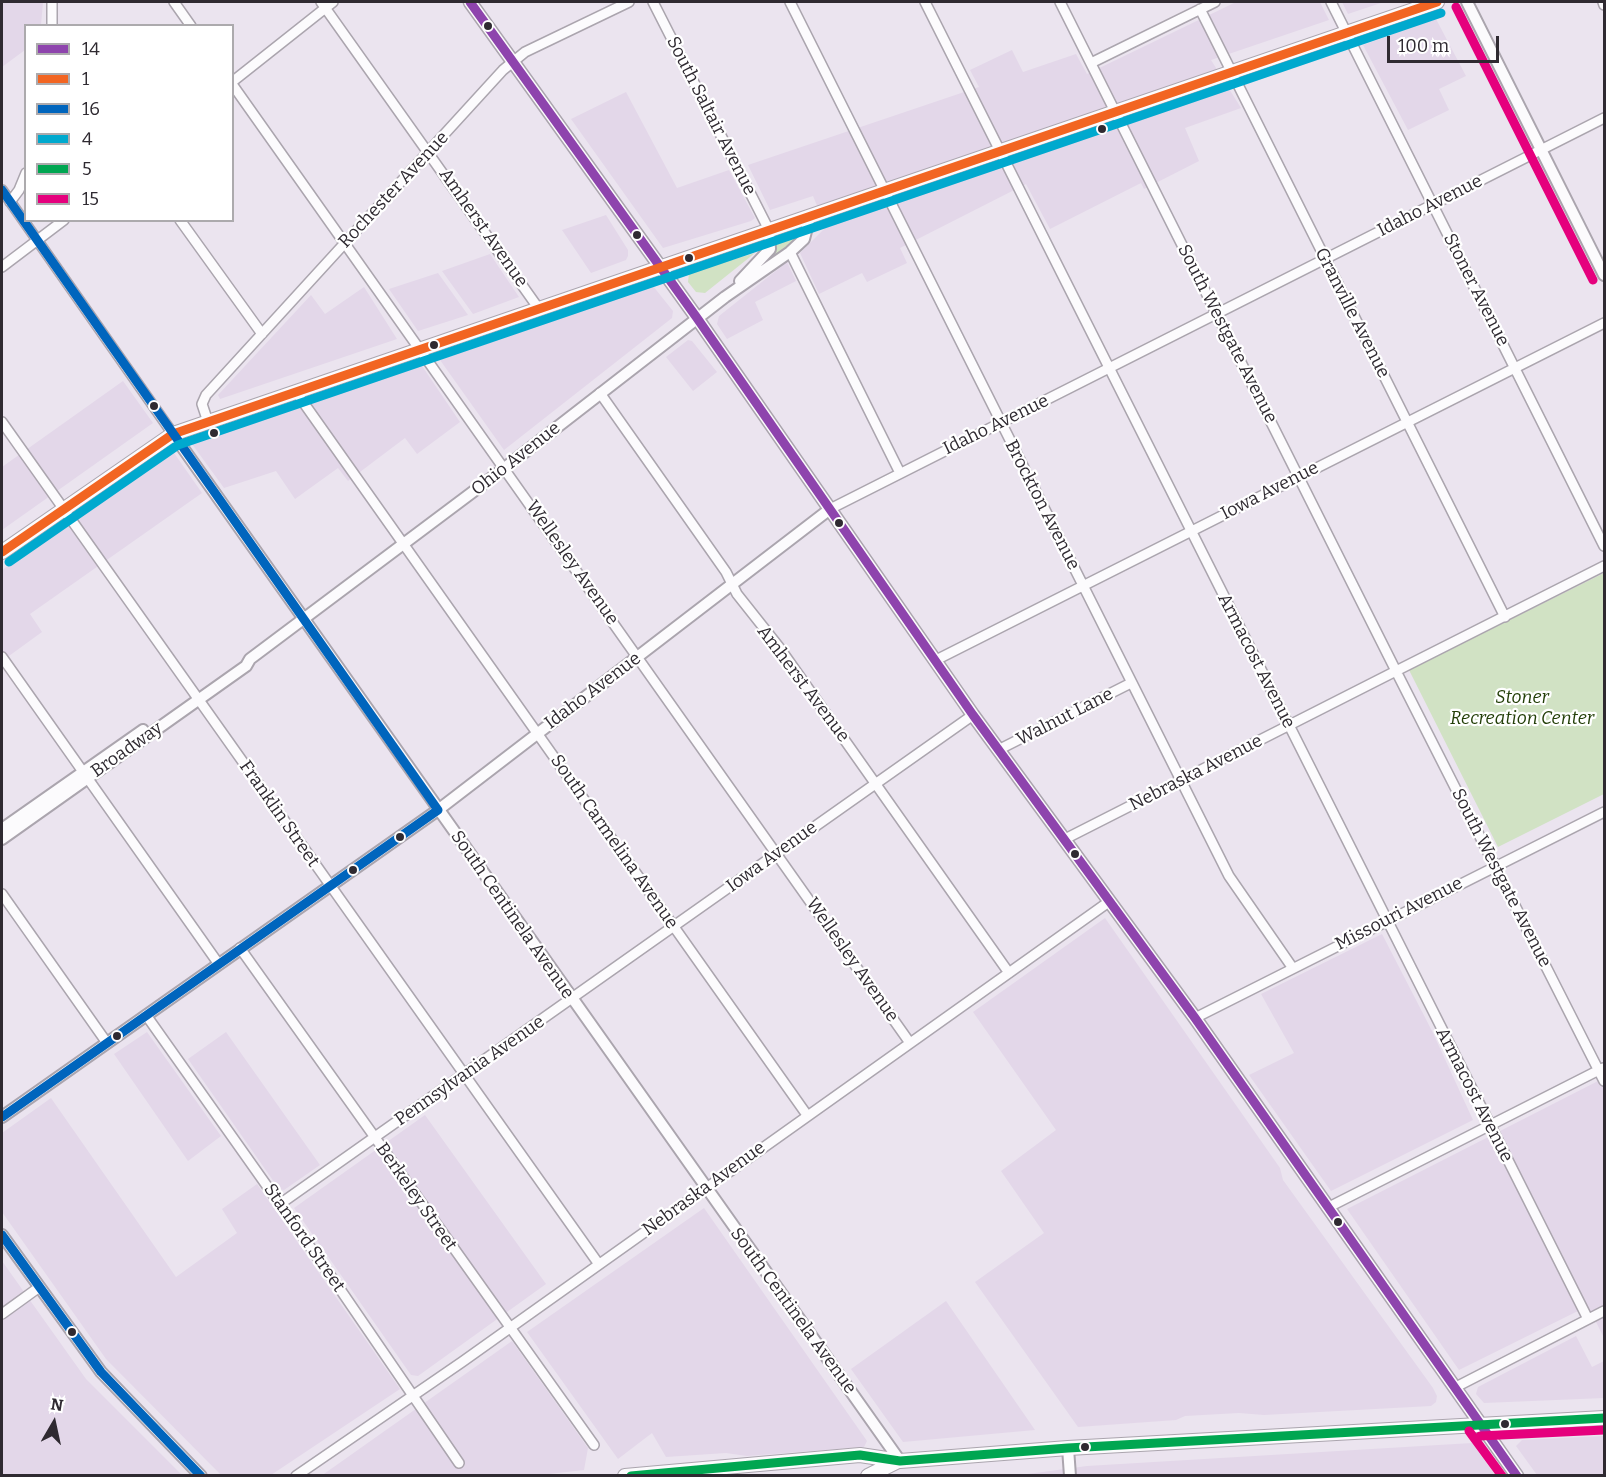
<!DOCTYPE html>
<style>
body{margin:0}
#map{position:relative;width:1606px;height:1477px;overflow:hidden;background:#ebe4ef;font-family:Bitter,serif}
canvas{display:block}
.frame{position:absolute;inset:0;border:3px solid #2f2a31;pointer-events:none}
.legend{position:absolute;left:24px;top:24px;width:210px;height:198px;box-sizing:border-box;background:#fff;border:2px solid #acaaad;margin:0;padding:8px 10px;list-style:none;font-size:18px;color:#2f2a31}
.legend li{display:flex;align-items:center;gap:12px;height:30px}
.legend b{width:30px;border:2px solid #acaaad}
.north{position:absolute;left:24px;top:1393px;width:60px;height:60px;-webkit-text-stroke:4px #fff;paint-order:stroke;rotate:9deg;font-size:16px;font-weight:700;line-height:24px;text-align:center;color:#2f2a31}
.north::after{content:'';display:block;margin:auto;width:21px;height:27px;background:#2f2a31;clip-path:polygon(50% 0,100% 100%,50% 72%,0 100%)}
.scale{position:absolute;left:1387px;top:36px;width:112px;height:27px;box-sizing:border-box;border:3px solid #2f2a31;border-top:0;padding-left:8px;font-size:18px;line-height:21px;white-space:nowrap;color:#2f2a31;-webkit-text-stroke:4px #fff;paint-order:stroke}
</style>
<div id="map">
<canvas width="1606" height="1477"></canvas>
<div class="frame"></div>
<ul class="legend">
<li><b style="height:8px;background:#8e44ad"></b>14</li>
<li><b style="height:8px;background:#f26522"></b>1</li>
<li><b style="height:8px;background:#0065bd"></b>16</li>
<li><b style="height:8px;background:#00a9ce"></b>4</li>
<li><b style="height:8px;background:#00a651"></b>5</li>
<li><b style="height:8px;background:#e5007d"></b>15</li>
</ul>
<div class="north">N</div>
<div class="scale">100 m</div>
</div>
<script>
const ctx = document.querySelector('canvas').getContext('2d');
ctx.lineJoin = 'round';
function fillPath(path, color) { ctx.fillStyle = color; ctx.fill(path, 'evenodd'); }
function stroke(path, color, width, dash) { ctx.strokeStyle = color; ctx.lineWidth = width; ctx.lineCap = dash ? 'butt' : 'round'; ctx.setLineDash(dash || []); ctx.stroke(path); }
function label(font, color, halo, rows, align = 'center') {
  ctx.font = font + ' Bitter,serif'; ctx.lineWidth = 4.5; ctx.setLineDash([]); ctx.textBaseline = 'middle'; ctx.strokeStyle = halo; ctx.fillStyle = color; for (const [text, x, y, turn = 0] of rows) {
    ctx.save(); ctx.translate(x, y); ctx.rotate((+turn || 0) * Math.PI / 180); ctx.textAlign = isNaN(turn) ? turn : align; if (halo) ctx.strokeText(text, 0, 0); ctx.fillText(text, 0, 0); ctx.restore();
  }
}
fillPath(new Path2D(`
 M 2,2 L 43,2 L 41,25 L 26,26 L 25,50 L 2,67 Z
 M 1236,2 L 1320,2 L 1329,20 L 1211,60 L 1241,108 L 1185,128 L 1199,161 L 1144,189 L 1141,183 L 1050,229 L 1026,184 L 900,248 L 907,263 L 867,282 L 862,273 L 819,294 L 800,253 L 826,227 L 813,196 L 770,210 L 748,165 L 979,87 L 970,70 L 1012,50 L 1023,72 L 1076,54 L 1087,74 Z
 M 1342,2 L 1384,2 L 1348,14 Z
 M 1436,19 L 1466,76 L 1439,89 L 1449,110 L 1408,130 L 1363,45 Z
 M 626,92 L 677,188 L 729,170 L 755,218 L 751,221 L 663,248 L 571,119 Z
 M 606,215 L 628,250 L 628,256 L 626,260 L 591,273 L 562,230 Z
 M 490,254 L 519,297 L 473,314 L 442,271 Z
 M 787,262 L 796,281 L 755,302 L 763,320 L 727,339 L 717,324 L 719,316 Z
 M 438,273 L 468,315 L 418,331 L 389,289 Z
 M 653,286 L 673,311 L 672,318 L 504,450 L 440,360 Z
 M 364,287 L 397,339 L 220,399 L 218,395 L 311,295 L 325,314 Z
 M 688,340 L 692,341 L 717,372 L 693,391 L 666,357 Z
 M 417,366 L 422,366 L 460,422 L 417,454 L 405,438 L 348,481 L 338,468 L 295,499 L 276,471 L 224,488 L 192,444 Z
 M 123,381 L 153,423 L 2,530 L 2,467 Z
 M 172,450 L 202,493 L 30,614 L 42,632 L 2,661 L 2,570 Z
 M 1105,918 L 1280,1168 L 1283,1180 L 1433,1388 L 1437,1396 L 1436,1402 L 1431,1406 L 1264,1415 L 1239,1413 L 1185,1416 L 1176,1420 L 1078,1427 L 975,1282 L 1044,1233 L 1001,1171 L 1056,1130 L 973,1012 Z
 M 1382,934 L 1432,1031 L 1473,1120 L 1331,1191 L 1249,1075 L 1294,1053 L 1261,994 Z
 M 147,1032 L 221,1136 L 188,1161 L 114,1054 Z
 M 226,1032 L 320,1165 L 284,1190 L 279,1189 L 188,1059 Z
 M 1604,1078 L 1604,1338 L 1588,1306 L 1459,1370 L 1347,1209 Z
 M 51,1098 L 176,1277 L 237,1233 L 222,1209 L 257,1184 L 400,1389 L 271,1475 L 221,1475 L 106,1359 L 2,1212 L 2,1133 Z
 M 425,1115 L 546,1284 L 418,1376 L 411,1375 L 294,1208 Z
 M 704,1208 L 867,1441 L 864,1447 L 747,1456 L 726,1453 L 666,1457 L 652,1433 L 618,1459 L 527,1332 Z
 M 2,1261 L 86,1379 L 182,1475 L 2,1475 Z
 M 946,1301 L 1035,1430 L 903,1442 L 851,1369 Z
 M 1576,1336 L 1592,1367 L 1604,1361 L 1604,1398 L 1484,1403 L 1476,1394 L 1478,1387 Z
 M 512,1341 L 588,1448 L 584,1470 L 540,1475 L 321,1476 Z
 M 1604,1436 L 1604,1475 L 1537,1475 L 1516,1446 L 1522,1440 Z
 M 1472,1443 L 1495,1475 L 1013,1476 L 1087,1466 Z`), '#e3d7e9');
fillPath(new Path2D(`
 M 802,235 L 801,238 L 752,274 L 775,244 Z
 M 755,253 L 705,293 L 696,292 L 688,282 L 689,273 Z
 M 1604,573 L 1604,794 L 1498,847 L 1409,670 Z`), '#d1e2c4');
const minor = new Path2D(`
 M 174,2 L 191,26
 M 321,2 L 539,309
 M 653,2 L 769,230
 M 790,2 L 1229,876 L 1292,967
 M 925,2 L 1588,1319
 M 1060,2 L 1394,667
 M 1331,2 L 1604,546
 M 1603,2 L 1604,5
 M 1200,9 L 1505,617
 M 52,26 L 52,2
 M 1091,63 L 1215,2
 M 232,82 L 333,2
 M 232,84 L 910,1043
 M 2,190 L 173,434
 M 10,202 L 19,190 L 26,173
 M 180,220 L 262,334
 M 790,252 L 900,473
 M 2,267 L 64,220
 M 296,392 L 807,1115
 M 600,393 L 726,572 L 737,594 L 779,647 L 1009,973
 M 2,422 L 598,1263
 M 208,422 L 202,404 L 206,395 L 503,70 L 525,52 L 629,2
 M 830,509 L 1604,118
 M 2,657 L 218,963
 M 936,660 L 1604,323
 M 1400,669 L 1604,566
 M 1398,675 L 1604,1081
 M 998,750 L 1131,683
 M 1065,839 L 1392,673
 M 2,894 L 107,1043
 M 240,948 L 594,1445
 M 146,1015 L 342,1292 L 459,1463
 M 1195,1018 L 1604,812
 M 280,1204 L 973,715
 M 1327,1208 L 1603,1068
 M 2,1314 L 38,1288
 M 1454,1388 L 1604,1311
 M 296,1476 L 462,1362 L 1110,901`);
const tertiary = new Path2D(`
 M 1467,2 L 1604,275
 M 740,281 L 770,249 L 769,230
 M 173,434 L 900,1461
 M 2,829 L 143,730
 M 2,839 L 246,666 L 250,659 L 498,473 L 725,297 L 790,252 L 804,239 L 810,216
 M 2,1117 L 438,810 L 830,509
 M 2,1235 L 101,1372 L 201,1476
 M 1068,1448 L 1070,1476`);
const secondary = new Path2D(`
 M 470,2 L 697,318 L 973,715 L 1195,1018 L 1517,1476`);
const primary = new Path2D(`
 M 2,552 L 173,434 L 1437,2
 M 625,1476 L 860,1455 L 900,1461 L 1068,1448 L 1604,1418
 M 868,1476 L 898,1461`);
stroke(minor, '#aba5ae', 12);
stroke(tertiary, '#aba5ae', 14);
stroke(secondary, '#aba5ae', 15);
stroke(primary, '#aba5ae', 16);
stroke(minor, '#fcfbfd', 9);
stroke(tertiary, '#fcfbfd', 10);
stroke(secondary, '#fcfbfd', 12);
stroke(primary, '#fcfbfd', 14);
stroke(new Path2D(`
 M 470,2 L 697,318 L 973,715 L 1195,1018 L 1517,1476`), '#8e44ad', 9);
stroke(new Path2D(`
 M 2,552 L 173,434 L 1437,2`), '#f26522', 9);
stroke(new Path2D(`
 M 2,190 L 438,810
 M 2,1117 L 438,810
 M 2,1235 L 101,1372 L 201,1476`), '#0065bd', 9);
stroke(new Path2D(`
 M 9,562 L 178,445 L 1441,13`), '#00a9ce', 9);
stroke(new Path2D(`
 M 631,1476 L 860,1455 L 900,1461 L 1068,1448 L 1604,1418`), '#00a651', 9);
stroke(new Path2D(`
 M 1456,7 L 1593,280
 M 1469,1431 L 1502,1476
 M 1480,1436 L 1604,1430`), '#e5007d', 9);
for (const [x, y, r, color] of [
 [488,26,5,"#2f2a31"],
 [1102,129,5,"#2f2a31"],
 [637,235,5,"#2f2a31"],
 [689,258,5,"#2f2a31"],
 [434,345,5,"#2f2a31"],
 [154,406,5,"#2f2a31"],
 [214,433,5,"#2f2a31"],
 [839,523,5,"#2f2a31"],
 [400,837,5,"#2f2a31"],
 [1075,854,5,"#2f2a31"],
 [353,870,5,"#2f2a31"],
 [117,1036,5,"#2f2a31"],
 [1338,1222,5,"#2f2a31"],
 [72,1332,5,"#2f2a31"],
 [1505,1424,5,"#2f2a31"],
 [1085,1447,5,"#2f2a31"]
]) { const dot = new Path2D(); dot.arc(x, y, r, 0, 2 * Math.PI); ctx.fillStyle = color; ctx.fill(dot); stroke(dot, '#fff', 2); }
label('18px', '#2f2a31', '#fff', [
 ["South Saltair Avenue",711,116,63],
 ["Rochester Avenue",394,190,-47],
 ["Idaho Avenue",1430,206,-27],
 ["Amherst Avenue",483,228,55],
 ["Stoner Avenue",1476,290,63],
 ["Granville Avenue",1352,313,63],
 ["South Westgate Avenue",1227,334,63],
 ["Idaho Avenue",996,425,-26],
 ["Ohio Avenue",516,459,-38],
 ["Iowa Avenue",1270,491,-27],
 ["Brockton Avenue",1042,505,63],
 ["Wellesley Avenue",572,563,55],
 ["Armacost Avenue",1256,661,63],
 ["Amherst Avenue",803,684,53],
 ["Idaho Avenue",593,691,-37],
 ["Walnut Lane",1065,717,-27],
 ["Broadway",127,750,-35],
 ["Nebraska Avenue",1196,773,-27],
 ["Franklin Street",279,814,55],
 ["South Carmelina Avenue",614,842,55],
 ["Iowa Avenue",772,857,-36],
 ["South Westgate Avenue",1501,878,63],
 ["Missouri Avenue",1399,914,-27],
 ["South Centinela Avenue",512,915,55],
 ["Wellesley Avenue",852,960,55],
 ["Pennsylvania Avenue",470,1071,-35],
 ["Armacost Avenue",1474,1095,63],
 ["Nebraska Avenue",704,1189,-36],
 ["Berkeley Street",416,1197,55],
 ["Stanford Street",304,1238,55],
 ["South Centinela Avenue",793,1311,54]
]);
label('italic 18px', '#223e07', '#fff', [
 ["Stoner",1522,698],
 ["Recreation Center",1522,719]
]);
</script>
